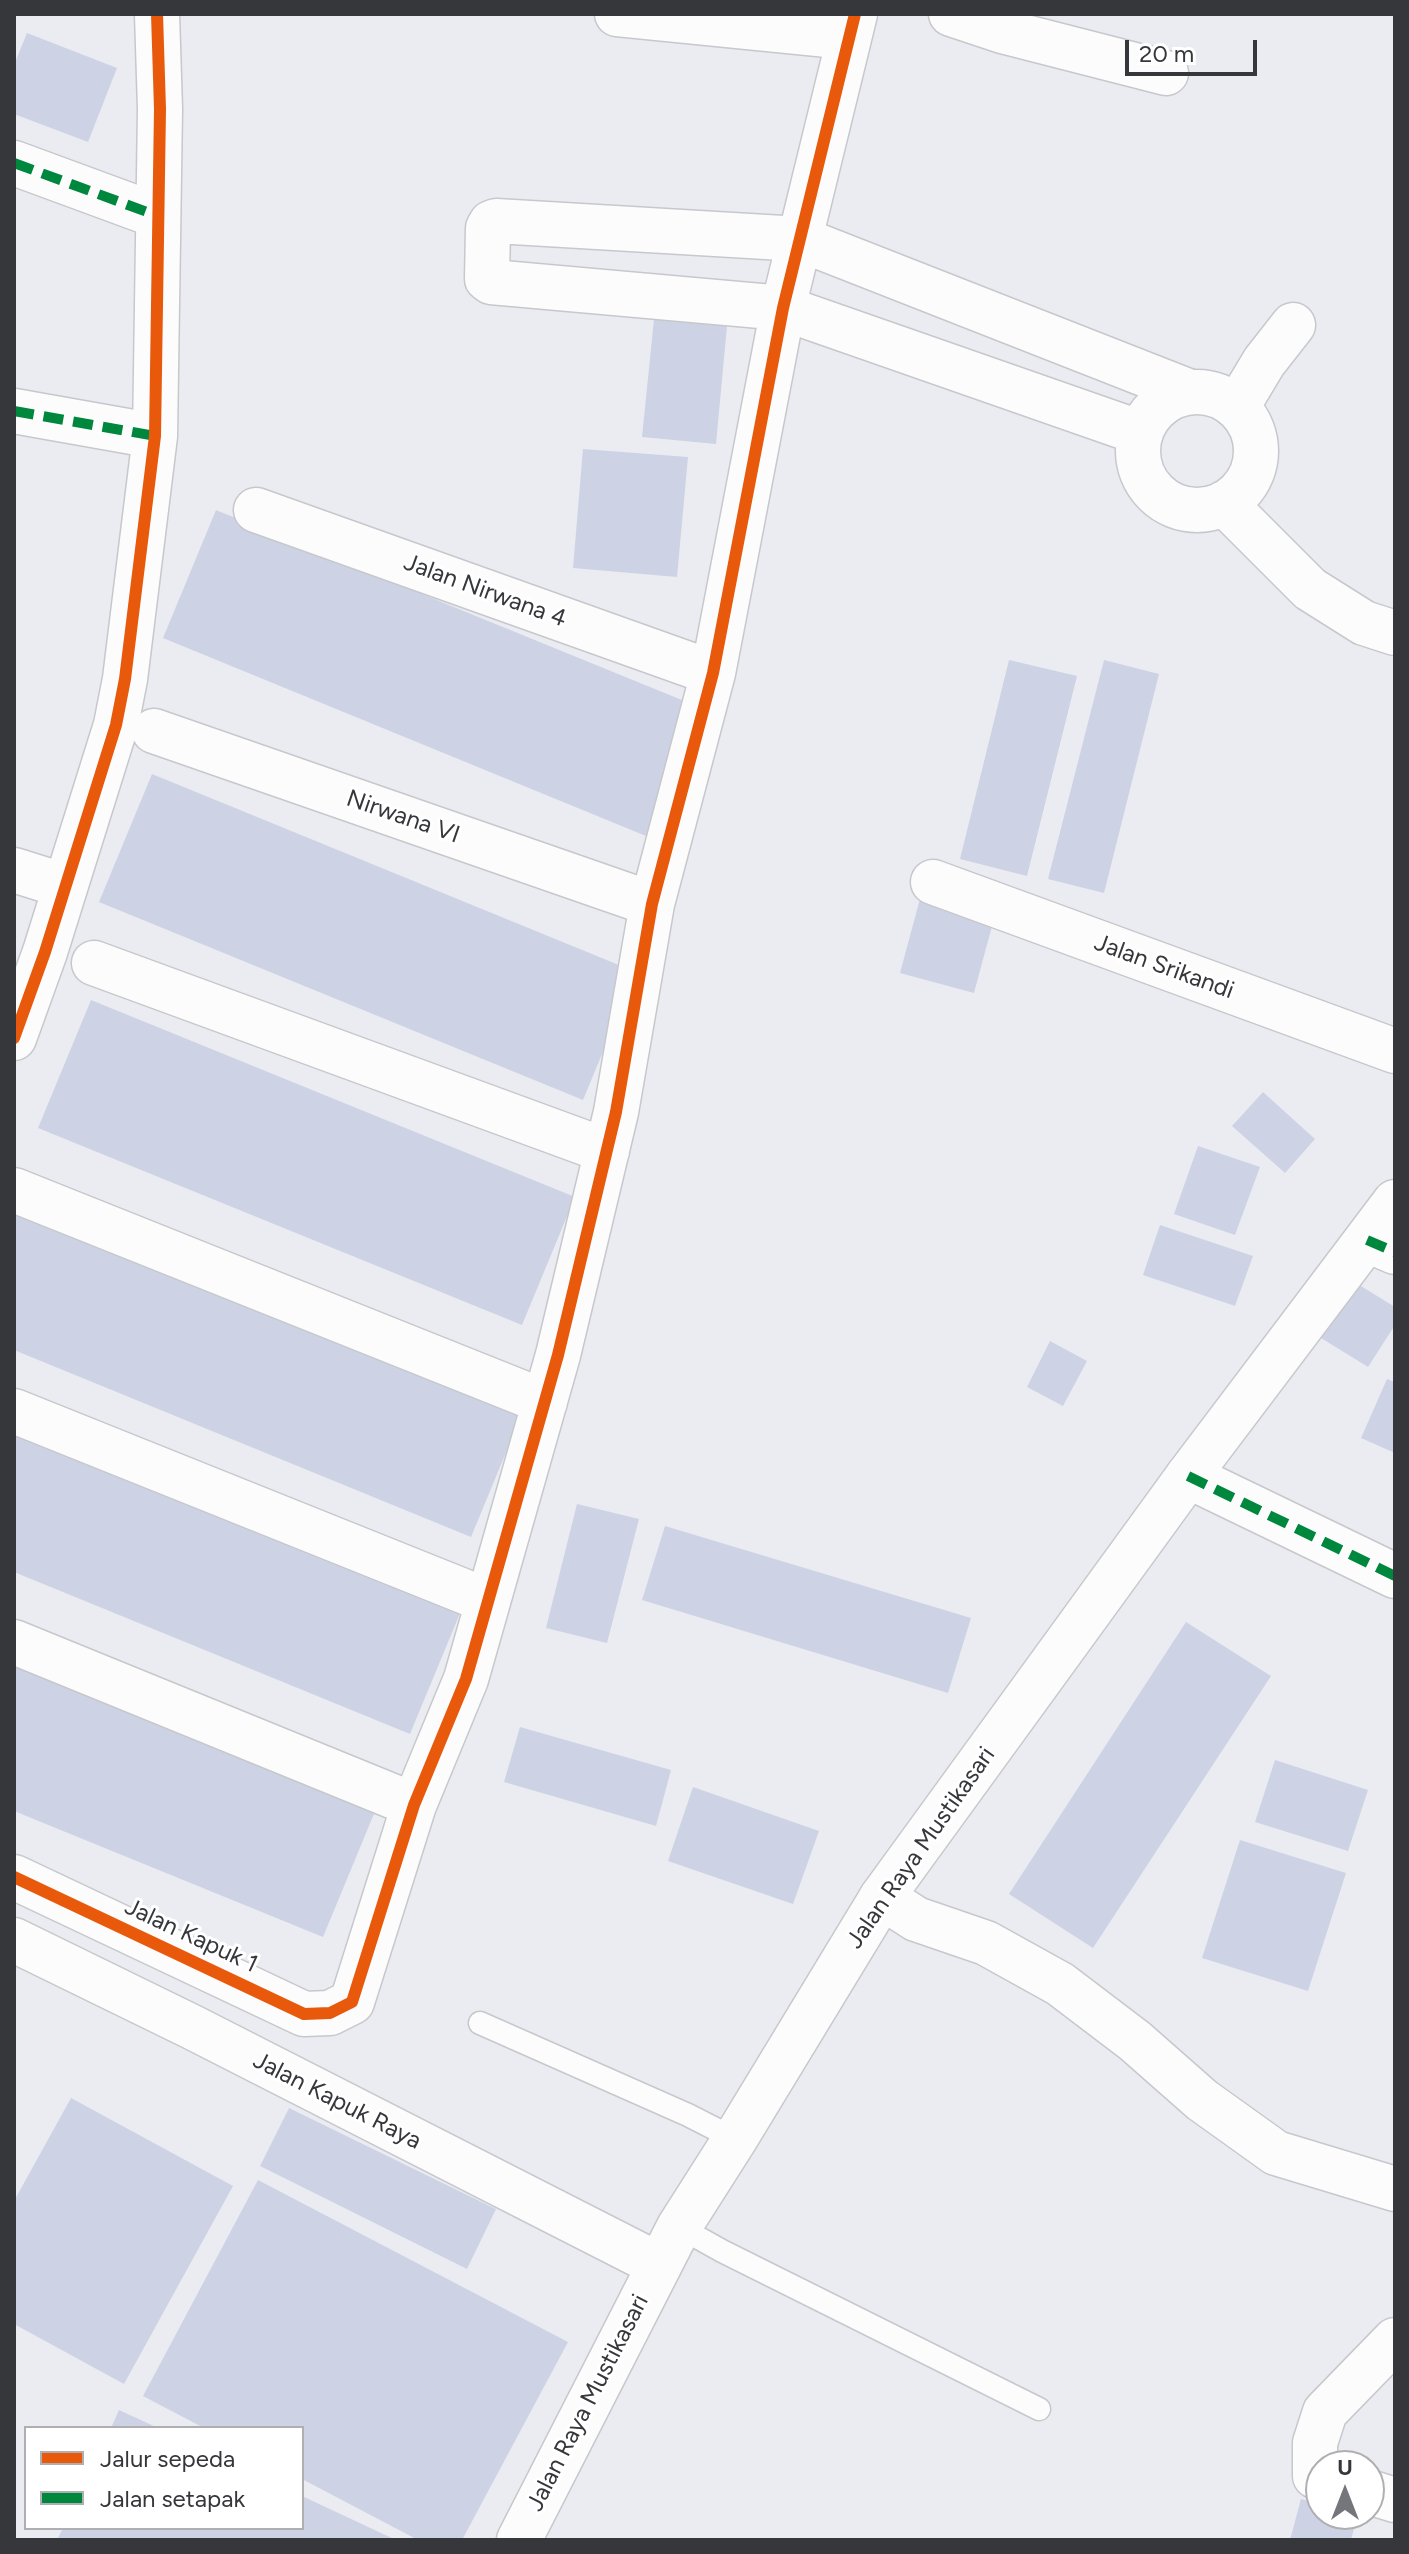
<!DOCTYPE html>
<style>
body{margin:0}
#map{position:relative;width:1409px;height:2554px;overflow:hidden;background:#ebecf1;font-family:Figtree,sans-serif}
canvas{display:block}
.frame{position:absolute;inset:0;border:16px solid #36373b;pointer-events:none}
.legend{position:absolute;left:24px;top:2426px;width:280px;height:104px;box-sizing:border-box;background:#fff;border:2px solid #afafb1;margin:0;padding:10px 14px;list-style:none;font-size:24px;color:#36373b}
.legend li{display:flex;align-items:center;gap:16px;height:40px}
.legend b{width:40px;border:2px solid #afafb1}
.north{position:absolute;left:1305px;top:2450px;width:80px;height:80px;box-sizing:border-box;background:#fff;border:2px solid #afafb1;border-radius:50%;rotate:0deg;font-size:22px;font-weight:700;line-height:32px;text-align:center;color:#36373b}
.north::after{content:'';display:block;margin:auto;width:28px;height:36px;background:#75767b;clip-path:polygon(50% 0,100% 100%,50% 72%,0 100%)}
.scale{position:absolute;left:1125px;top:40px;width:132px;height:36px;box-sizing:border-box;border:4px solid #36373b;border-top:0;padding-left:10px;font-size:24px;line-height:28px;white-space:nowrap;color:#36373b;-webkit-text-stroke:6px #fff;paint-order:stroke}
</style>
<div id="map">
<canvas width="1409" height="2554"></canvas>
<div class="frame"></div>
<ul class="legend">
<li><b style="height:10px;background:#e8590c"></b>Jalur sepeda</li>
<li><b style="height:10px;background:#00873e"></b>Jalan setapak</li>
</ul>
<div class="north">U</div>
<div class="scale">20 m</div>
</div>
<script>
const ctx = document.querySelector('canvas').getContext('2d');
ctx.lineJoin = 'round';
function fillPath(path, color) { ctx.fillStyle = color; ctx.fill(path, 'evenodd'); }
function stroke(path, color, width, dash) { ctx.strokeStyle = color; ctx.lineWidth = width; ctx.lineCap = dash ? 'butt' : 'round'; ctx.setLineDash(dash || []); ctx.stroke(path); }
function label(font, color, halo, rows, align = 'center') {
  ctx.font = font + ' Figtree,sans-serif'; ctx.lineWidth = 6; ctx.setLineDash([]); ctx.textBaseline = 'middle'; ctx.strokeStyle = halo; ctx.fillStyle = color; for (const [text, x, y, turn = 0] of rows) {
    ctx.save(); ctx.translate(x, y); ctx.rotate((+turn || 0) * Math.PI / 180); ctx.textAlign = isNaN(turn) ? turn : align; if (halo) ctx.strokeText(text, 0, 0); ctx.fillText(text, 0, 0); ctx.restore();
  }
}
fillPath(new Path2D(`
 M 27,33 L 117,68 L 88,142 L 14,114 L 14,65 Z
 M 654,319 L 727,326 L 716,444 L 642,437 Z
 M 583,449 L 688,457 L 677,577 L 573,568 Z
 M 216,510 L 699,707 L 646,836 L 163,638 Z
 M 1009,660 L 1077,676 L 1027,876 L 960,859 Z
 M 1104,660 L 1159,674 L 1104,893 L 1048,879 Z
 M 152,774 L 636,972 L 583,1100 L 99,902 Z
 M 921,895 L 995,915 L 974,993 L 900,973 Z
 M 91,1000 L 575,1197 L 522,1325 L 38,1128 Z
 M 1263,1092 L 1315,1139 L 1285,1173 L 1232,1126 Z
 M 1198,1146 L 1260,1167 L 1235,1235 L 1174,1214 Z
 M 14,1201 L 524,1409 L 471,1537 L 14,1350 Z
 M 1160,1225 L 1253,1256 L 1235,1306 L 1143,1275 Z
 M 1356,1283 L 1395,1307 L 1395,1325 L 1368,1367 L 1321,1338 Z
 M 1050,1341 L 1087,1361 L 1063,1406 L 1027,1387 Z
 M 1387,1379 L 1395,1382 L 1395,1453 L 1361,1438 Z
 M 14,1422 L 463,1606 L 410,1734 L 14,1572 Z
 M 577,1504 L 639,1519 L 607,1643 L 546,1628 Z
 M 665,1526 L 971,1618 L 948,1693 L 642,1600 Z
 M 1186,1622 L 1271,1676 L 1093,1948 L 1009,1894 Z
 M 14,1661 L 376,1809 L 323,1937 L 14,1811 Z
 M 520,1727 L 671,1770 L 656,1826 L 504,1782 Z
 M 1275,1760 L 1368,1790 L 1348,1851 L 1255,1822 Z
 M 693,1787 L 819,1831 L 793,1904 L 668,1861 Z
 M 1240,1840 L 1346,1873 L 1308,1991 L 1202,1958 Z
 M 71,2098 L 233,2186 L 124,2384 L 14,2324 L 14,2201 Z
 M 289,2108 L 496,2209 L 467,2269 L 260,2166 Z
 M 258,2180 L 568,2342 L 462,2540 L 418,2540 L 302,2479 L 302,2428 L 204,2428 L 143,2396 Z
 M 119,2410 L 158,2428 L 111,2428 Z
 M 302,2496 L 396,2540 L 57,2540 L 63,2528 L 302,2528 Z
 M 1301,2499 L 1321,2504 L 1321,2514 L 1358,2514 L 1351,2540 L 1290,2540 Z`), '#cdd3e5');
const lane = new Path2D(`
 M 480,2023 L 688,2115 L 735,2139
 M 679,2227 L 722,2251 L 1039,2409`);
const street = new Path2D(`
 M 617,14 L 848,37
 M 951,14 L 1002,31 L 1166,73
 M 14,163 L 158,216
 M1138 451a59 59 0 1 1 118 0a59 59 0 1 1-118 0Z
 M 1237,407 L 1264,362 L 1293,325
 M 14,411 L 155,436
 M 1141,433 L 783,308 L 491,282 L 487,279 L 488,228 L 491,223 L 496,221 L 800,239 L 1190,392
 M 1224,503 L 1310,589 L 1364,623 L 1395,633
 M 256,510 L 713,673
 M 154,731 L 652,904
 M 14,870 L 65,886
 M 933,882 L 1395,1051
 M 94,963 L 607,1151
 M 14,1038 L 45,952 L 116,725 L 125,679 L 155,436 L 160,109 L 157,14
 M 14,1190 L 545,1402
 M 1367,1240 L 1395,1252
 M 14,1411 L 488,1601
 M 1188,1476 L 1395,1576
 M 14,1642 L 414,1805
 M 14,1877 L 304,2014 L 330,2013 L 352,2002 L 414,1805 L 466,1679 L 558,1355 L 616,1112 L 652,904 L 713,673 L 783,308 L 855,14
 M 882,1897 L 916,1919 L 986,1943 L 1060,1984 L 1135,2041 L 1202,2100 L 1276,2153 L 1395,2189
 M 14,1940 L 192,2027 L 659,2265
 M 1321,2477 L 1315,2476 L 1315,2443 L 1325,2412 L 1395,2340
 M 1369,2492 L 1395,2500`);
const secondary = new Path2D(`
 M 519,2540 L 679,2227 L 735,2139 L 882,1897 L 1188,1476 L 1395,1202`);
stroke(lane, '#c7c8cc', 25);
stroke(street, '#c7c8cc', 47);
stroke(secondary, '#c7c8cc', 47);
stroke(lane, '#fcfcfd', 22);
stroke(street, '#fcfcfd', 44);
stroke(secondary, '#fcfcfd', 44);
stroke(new Path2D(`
 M 14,163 L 158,216
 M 14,411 L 155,436
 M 1367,1240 L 1395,1252
 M 1188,1476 L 1395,1576`), '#00873e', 10, [20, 10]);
stroke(new Path2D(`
 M 14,1038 L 45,952 L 116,725 L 125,679 L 155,436 L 160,109 L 157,14
 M 14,1877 L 304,2014 L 330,2013 L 352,2002 L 414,1805 L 466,1679 L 558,1355 L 616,1112 L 652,904 L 713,673 L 783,308 L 855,14`), '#e8590c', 12);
label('24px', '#36373b', '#fff', [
 ["Jalan Nirwana 4",485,591,20],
 ["Nirwana VI",403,817,19],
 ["Jalan Srikandi",1164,967,20],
 ["Jalan Raya Mustikasari",921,1848,-55],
 ["Jalan Kapuk 1",191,1936,25],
 ["Jalan Kapuk Raya",337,2101,27],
 ["Jalan Raya Mustikasari",588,2403,-63]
]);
</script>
